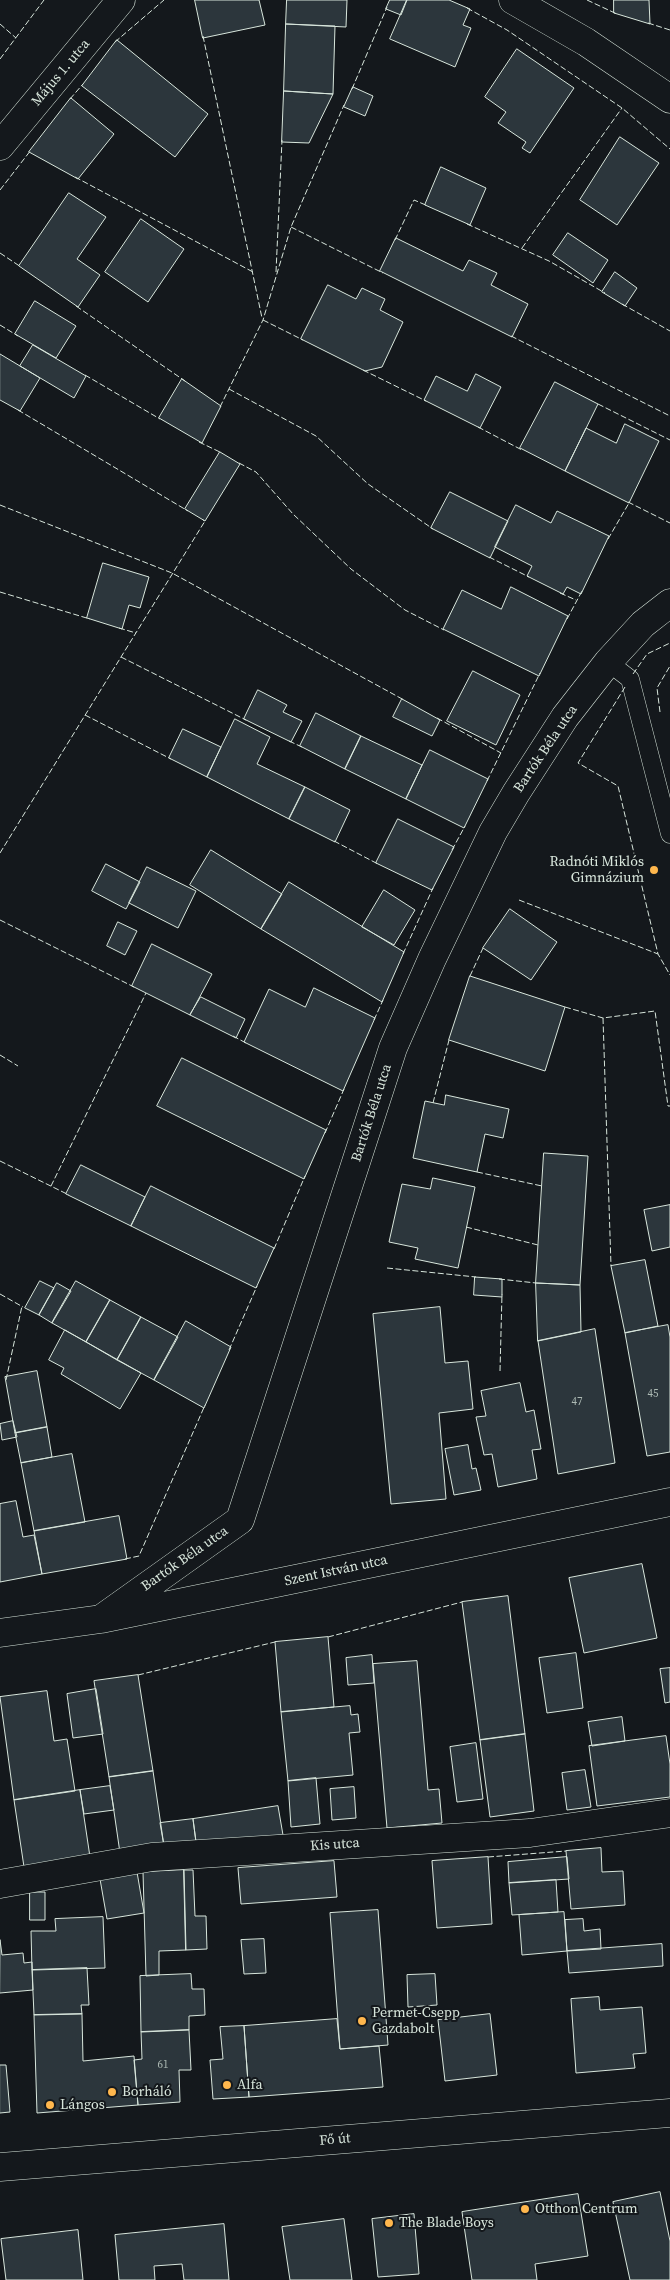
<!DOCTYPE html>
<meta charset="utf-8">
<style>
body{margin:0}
canvas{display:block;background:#14181c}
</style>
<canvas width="670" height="2280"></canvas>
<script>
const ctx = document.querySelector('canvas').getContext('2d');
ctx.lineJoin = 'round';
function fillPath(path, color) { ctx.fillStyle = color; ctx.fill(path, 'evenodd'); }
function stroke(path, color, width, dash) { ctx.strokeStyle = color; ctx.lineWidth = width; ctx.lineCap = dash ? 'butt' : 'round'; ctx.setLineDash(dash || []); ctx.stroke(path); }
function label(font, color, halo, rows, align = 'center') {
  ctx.font = font + ' "Source Serif 4",serif'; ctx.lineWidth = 4; ctx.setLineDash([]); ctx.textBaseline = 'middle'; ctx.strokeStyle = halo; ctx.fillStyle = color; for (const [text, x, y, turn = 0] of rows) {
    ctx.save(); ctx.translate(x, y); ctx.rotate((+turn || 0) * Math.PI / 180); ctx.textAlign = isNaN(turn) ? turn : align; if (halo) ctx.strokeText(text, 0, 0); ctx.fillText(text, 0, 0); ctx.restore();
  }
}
const building = new Path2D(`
 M 195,0 L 259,0 L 265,25 L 203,38 Z
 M 287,0 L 347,0 L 346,27 L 286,24 Z
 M 390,0 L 407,0 L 401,15 L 386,9 Z
 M 407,0 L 449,0 L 470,9 L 463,25 L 471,28 L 455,67 L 390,39 Z
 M 614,0 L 649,0 L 650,24 L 614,13 Z
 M 286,24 L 335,26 L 333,94 L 284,91 Z
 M 117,40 L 208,114 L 175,157 L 82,86 Z
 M 517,49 L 574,88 L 530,153 L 522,148 L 526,142 L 498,123 L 506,112 L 485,97 Z
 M 353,87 L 373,96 L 365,116 L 344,107 Z
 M 284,91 L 333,94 L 309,143 L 282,142 Z
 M 71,98 L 114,134 L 78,179 L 29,152 Z
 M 620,137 L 659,163 L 617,225 L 580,200 Z
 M 441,167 L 486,188 L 470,225 L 425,205 Z
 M 69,193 L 106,217 L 77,259 L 100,275 L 78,307 L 19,266 Z
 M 141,219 L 184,249 L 148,302 L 105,272 Z
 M 568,233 L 608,260 L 593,283 L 553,255 Z
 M 396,238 L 463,271 L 469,260 L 497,273 L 491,285 L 528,304 L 512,337 L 380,271 Z
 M 615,272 L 637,288 L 625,306 L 602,292 Z
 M 328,285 L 356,299 L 362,288 L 385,299 L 380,310 L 403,322 L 382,367 L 365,371 L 301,339 Z
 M 35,301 L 76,326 L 56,358 L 15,334 Z
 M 33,345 L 86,376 L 74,398 L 20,366 Z
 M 0,354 L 40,378 L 20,411 L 0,400 Z
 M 476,374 L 501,387 L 480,428 L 424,400 L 436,376 L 467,391 Z
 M 182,379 L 221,406 L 202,443 L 159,418 Z
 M 555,382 L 598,404 L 565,471 L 520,448 Z
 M 625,424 L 659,441 L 629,503 L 565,471 L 586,428 L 616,443 Z
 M 220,452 L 240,464 L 205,521 L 185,509 Z
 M 450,492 L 508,521 L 490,558 L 431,528 Z
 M 516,505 L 551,523 L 557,511 L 609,536 L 581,594 L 567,587 L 563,594 L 527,576 L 532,566 L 495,547 Z
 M 103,563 L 149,577 L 140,608 L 129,605 L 122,629 L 87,618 Z
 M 511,587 L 568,616 L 539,676 L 443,629 L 462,590 L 501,609 Z
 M 473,671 L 520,695 L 496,745 L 447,721 Z
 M 258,690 L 287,705 L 283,712 L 302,721 L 291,742 L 244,719 Z
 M 402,699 L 440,720 L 432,736 L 393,717 Z
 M 316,713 L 361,736 L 345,769 L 300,746 Z
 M 235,719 L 270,737 L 257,764 L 305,787 L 289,819 L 207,777 Z
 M 183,729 L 221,747 L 207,777 L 169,758 Z
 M 361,736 L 422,765 L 406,799 L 345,769 Z
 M 430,750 L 488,779 L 464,828 L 406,799 Z
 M 305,787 L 350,810 L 335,842 L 289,819 Z
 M 398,819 L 454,847 L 432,890 L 376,863 Z
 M 211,850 L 282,894 L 261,929 L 190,885 Z
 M 106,864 L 140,882 L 126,909 L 92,891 Z
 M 147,867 L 196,891 L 178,928 L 129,903 Z
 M 289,882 L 404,952 L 382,1002 L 261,929 Z
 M 384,890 L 415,910 L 394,945 L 362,927 Z
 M 510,909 L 557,942 L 531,980 L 483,948 Z
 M 118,922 L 137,931 L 125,955 L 107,946 Z
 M 152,944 L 212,974 L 190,1015 L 132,986 Z
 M 470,976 L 565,1007 L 545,1071 L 449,1040 Z
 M 314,988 L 375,1018 L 343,1091 L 244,1042 L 269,989 L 305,1007 Z
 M 201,997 L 245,1019 L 236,1038 L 190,1015 Z
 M 182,1058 L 326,1130 L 304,1179 L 157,1106 Z
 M 446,1095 L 509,1109 L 503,1138 L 485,1134 L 477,1172 L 413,1158 L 425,1101 L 444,1105 Z
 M 544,1153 L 588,1156 L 580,1285 L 536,1283 Z
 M 81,1165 L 145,1197 L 131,1226 L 66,1194 Z
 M 433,1178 L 475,1187 L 458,1268 L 415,1259 L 418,1248 L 389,1242 L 402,1184 L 430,1189 Z
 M 151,1186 L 274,1248 L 256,1288 L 131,1226 Z
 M 670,1205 L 670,1247 L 652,1251 L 644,1210 Z
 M 645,1260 L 658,1326 L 625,1333 L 611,1266 Z
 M 475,1277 L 502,1279 L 502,1297 L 474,1295 Z
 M 40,1281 L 54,1288 L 39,1315 L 25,1308 Z
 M 76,1281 L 110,1300 L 86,1342 L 52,1323 Z
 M 57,1283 L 71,1291 L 52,1323 L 39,1315 Z
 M 536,1283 L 580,1285 L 581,1332 L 538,1341 Z
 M 110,1300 L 141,1317 L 117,1360 L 86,1342 Z
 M 440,1307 L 445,1363 L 468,1361 L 473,1409 L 439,1413 L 446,1499 L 391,1504 L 373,1314 Z
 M 141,1317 L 178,1337 L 154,1380 L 117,1360 Z
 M 186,1321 L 231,1347 L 204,1408 L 154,1380 Z
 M 668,1325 L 670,1337 L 670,1452 L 647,1456 L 625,1333 Z
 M 595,1329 L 615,1463 L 558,1474 L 538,1341 Z
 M 65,1330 L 141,1373 L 120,1409 L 61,1374 L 64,1368 L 49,1360 Z
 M 37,1371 L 47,1427 L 15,1433 L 5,1377 Z
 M 520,1383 L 526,1412 L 534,1410 L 541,1449 L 532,1450 L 537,1479 L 498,1487 L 492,1454 L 484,1455 L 476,1417 L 486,1416 L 481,1391 Z
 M 13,1421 L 17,1437 L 2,1440 L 0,1424 Z
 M 47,1427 L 52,1457 L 21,1463 L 15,1433 Z
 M 468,1445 L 472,1469 L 476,1468 L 481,1490 L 454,1495 L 445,1449 Z
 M 72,1454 L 85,1522 L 34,1531 L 21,1463 Z
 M 16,1501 L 23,1537 L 34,1535 L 42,1574 L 0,1582 L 0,1504 Z
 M 119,1516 L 127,1559 L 42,1574 L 34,1531 Z
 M 642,1564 L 657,1638 L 584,1653 L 569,1578 Z
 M 508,1596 L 525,1734 L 480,1740 L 462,1602 Z
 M 328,1637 L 334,1707 L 281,1712 L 275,1642 Z
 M 576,1653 L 583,1708 L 547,1713 L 539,1658 Z
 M 372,1655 L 374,1683 L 348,1685 L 346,1658 Z
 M 417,1661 L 428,1790 L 439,1789 L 442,1823 L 387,1828 L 373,1664 Z
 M 670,1668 L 670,1702 L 665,1703 L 660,1669 Z
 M 138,1675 L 153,1771 L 109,1777 L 94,1681 Z
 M 96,1689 L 103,1734 L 73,1738 L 67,1694 Z
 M 47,1691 L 54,1741 L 67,1739 L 75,1791 L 14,1800 L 0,1697 Z
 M 350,1706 L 351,1715 L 358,1714 L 360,1732 L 349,1733 L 353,1775 L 288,1781 L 281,1712 Z
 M 622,1717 L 625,1741 L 592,1746 L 588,1722 Z
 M 525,1734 L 534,1811 L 490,1817 L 480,1740 Z
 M 666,1736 L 670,1764 L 670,1797 L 597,1806 L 589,1746 Z
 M 476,1743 L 483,1799 L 457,1802 L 450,1747 Z
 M 585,1770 L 591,1807 L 567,1810 L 562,1773 Z
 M 153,1771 L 164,1846 L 120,1853 L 109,1777 Z
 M 316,1778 L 320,1824 L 291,1827 L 288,1781 Z
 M 110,1786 L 114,1810 L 84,1814 L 80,1790 Z
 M 354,1787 L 356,1818 L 332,1820 L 330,1789 Z
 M 80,1790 L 90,1857 L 24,1867 L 14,1800 Z
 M 278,1806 L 283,1835 L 196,1842 L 193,1819 Z
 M 193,1819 L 196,1842 L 164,1846 L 160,1823 Z
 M 601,1848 L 602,1872 L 623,1871 L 625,1905 L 571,1909 L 566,1851 Z
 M 488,1857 L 492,1924 L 437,1928 L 432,1861 Z
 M 567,1857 L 569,1879 L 509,1883 L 508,1862 Z
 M 334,1861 L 337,1897 L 241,1904 L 238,1868 Z
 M 184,1870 L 186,1950 L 159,1951 L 159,1975 L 146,1976 L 143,1872 Z
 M 184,1870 L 193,1870 L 195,1916 L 206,1916 L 207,1949 L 186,1950 Z
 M 137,1872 L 144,1913 L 107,1919 L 100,1879 Z
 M 556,1880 L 558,1912 L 512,1915 L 509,1883 Z
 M 30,1892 L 45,1892 L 45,1920 L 30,1920 Z
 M 378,1910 L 388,2045 L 340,2049 L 330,1913 Z
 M 564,1912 L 567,1951 L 522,1955 L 519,1915 Z
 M 103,1917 L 105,1968 L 32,1970 L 31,1931 L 56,1931 L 55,1919 Z
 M 583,1919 L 584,1931 L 600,1929 L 601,1949 L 567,1951 L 565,1920 Z
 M 264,1939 L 266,1973 L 244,1974 L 241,1940 Z
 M 0,1940 L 2,1955 L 23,1953 L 24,1963 L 32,1962 L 33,1990 L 0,1993 Z
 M 662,1944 L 663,1966 L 569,1973 L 567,1951 Z
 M 87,1968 L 89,2005 L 81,2005 L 82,2014 L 34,2015 L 32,1970 Z
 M 191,1974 L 192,1989 L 204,1989 L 205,2015 L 189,2016 L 189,2030 L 141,2032 L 140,1976 Z
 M 435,1974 L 437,2005 L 408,2007 L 407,1975 Z
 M 599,1997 L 600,2010 L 642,2007 L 646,2053 L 633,2054 L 635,2068 L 576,2073 L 571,1999 Z
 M 82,2014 L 83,2061 L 134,2056 L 138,2105 L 37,2113 L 34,2015 Z
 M 490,2014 L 497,2075 L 445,2081 L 438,2020 Z
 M 337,2019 L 340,2049 L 379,2046 L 383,2087 L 249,2097 L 244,2026 Z
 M 244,2026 L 249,2097 L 213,2099 L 210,2060 L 223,2059 L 220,2027 Z
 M 189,2030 L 191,2070 L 179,2070 L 180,2102 L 138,2105 L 134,2060 L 142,2059 L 141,2032 Z
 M 0,2065 L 6,2065 L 10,2112 L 0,2113 Z
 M 660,2192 L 670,2241 L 670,2280 L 630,2280 L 613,2202 Z
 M 578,2194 L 588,2256 L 535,2264 L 537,2280 L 472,2280 L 462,2212 Z
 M 414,2214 L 419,2274 L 378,2277 L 372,2219 Z
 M 344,2219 L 352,2280 L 290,2280 L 282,2227 Z
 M 224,2224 L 229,2280 L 184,2280 L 182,2264 L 154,2266 L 155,2280 L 119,2280 L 115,2235 Z
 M 78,2230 L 83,2280 L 6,2280 L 1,2239 Z`);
fillPath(building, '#2c363c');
stroke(building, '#d8e6dc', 1);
const service = new Path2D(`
 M 608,662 L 630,679 L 670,834`);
const minor = new Path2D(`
 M 513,0 L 586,42 L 670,99
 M 0,146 L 121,0
 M 101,1619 L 240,1520 L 393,1048 L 432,959 L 493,832 L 516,793 L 565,717 L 608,662 L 643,624 L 670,603
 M 0,1633 L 101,1619 L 670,1502
 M 0,1884 L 152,1857 L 530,1833 L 670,1813`);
const primary = new Path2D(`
 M 0,2167 L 670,2113`);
stroke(service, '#d8e6dc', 19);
stroke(minor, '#d8e6dc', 29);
stroke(primary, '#d8e6dc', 29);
stroke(service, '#14181c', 18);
stroke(minor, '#14181c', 28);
stroke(primary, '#14181c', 28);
stroke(new Path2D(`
 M 587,0 L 617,14
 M 467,8 L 507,30 L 622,108 L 670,149
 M 648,23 L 670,30
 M 0,24 L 16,38
 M 203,36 L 262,318
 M 115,42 L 164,0
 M 0,59 L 44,0
 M 352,89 L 387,7
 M 70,99 L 83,84
 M 75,177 L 253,272
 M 0,190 L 31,150
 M 467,224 L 549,261 L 605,293
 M 291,227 L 383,273
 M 395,240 L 414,200 L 428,206
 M 522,248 L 622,108
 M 0,253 L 21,267
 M 276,272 L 282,140
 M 622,304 L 670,331
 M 76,306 L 185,381
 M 263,320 L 303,340
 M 0,325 L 18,336
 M 511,336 L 670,416
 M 363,370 L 426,401
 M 85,375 L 160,419
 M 229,389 L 316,436 L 368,484 L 433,529
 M 598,404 L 670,440
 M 220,407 L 263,320 L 291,227 L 344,105
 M 18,410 L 188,511
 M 478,427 L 522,450
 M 199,442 L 222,453
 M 239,463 L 256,472 L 293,514 L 351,569 L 405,610 L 444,630
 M 628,502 L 670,523
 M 0,505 L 172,573 L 404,700
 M 608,539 L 629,503
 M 489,557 L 529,577
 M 0,592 L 90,619
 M 560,593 L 576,600
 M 567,619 L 582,591
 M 119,628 L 136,633
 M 121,657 L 246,720
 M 633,674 L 647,654 L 670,643
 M 625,687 L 578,763 L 618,786 L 658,954 L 670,975
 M 660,712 L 657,688 L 670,666
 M 85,715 L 171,759
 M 437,718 L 501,753
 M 289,741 L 302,747
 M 487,781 L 540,673
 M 334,841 L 378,864
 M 452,850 L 465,826
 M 0,853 L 205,521 L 203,520
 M 519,900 L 658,954
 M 0,920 L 134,987
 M 403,954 L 433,888
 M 470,976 L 483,948
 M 565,1007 L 603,1018 L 655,1011 L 668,1106 L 670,1106
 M 603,1018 L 611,1266
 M 374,1020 L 383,1000
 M 233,1036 L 246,1043
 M 0,1055 L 18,1066
 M 433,1103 L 449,1040
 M 325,1133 L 344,1089
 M 0,1161 L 69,1195
 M 477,1172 L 542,1186
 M 51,1186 L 146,993
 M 466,1227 L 538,1245
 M 274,1249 L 305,1176
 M 387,1268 L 476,1277
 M 499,1279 L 536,1283
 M 0,1294 L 23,1307
 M 229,1350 L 257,1286
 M 500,1371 L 502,1294
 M 6,1380 L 22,1306
 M 125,1559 L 139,1556 L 205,1405
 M 328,1637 L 462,1602
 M 138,1675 L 275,1642
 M 488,1857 L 566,1851`), '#d8e6dc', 1, [6, 2.5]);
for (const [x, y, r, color] of [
 [654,870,5,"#ffb74d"],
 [362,2021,5,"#ffb74d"],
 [227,2085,5,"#ffb74d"],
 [112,2092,5,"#ffb74d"],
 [50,2105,5,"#ffb74d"],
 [525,2209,5,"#ffb74d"],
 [389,2223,5,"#ffb74d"]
]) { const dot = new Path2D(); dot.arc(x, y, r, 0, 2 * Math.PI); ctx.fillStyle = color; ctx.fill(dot); stroke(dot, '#14181c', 2); }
label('11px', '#adbab4', null, [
 ["45",653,1394],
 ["47",577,1402],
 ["61",163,2065]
]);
label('14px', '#d8e6dc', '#14181c', [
 ["Május 1. utca",61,73,-50],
 ["Bartók Béla utca",546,749,-56],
 ["Bartók Béla utca",372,1113,-72],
 ["Bartók Béla utca",185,1559,-35],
 ["Szent István utca",336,1571,-12],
 ["Kis utca",335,1845,-4],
 ["Fő út",335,2140,-5]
]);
label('14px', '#d8e6dc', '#14181c', [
 ["Radnóti Miklós",644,862,"right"],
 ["Gimnázium",644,878,"right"],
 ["Permet-Csepp",372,2013],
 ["Gazdabolt",372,2029],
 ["Alfa",237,2085],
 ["Borháló",122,2092],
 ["Lángos",60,2105],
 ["Otthon Centrum",535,2209],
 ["The Blade Boys",399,2223]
], 'left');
</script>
